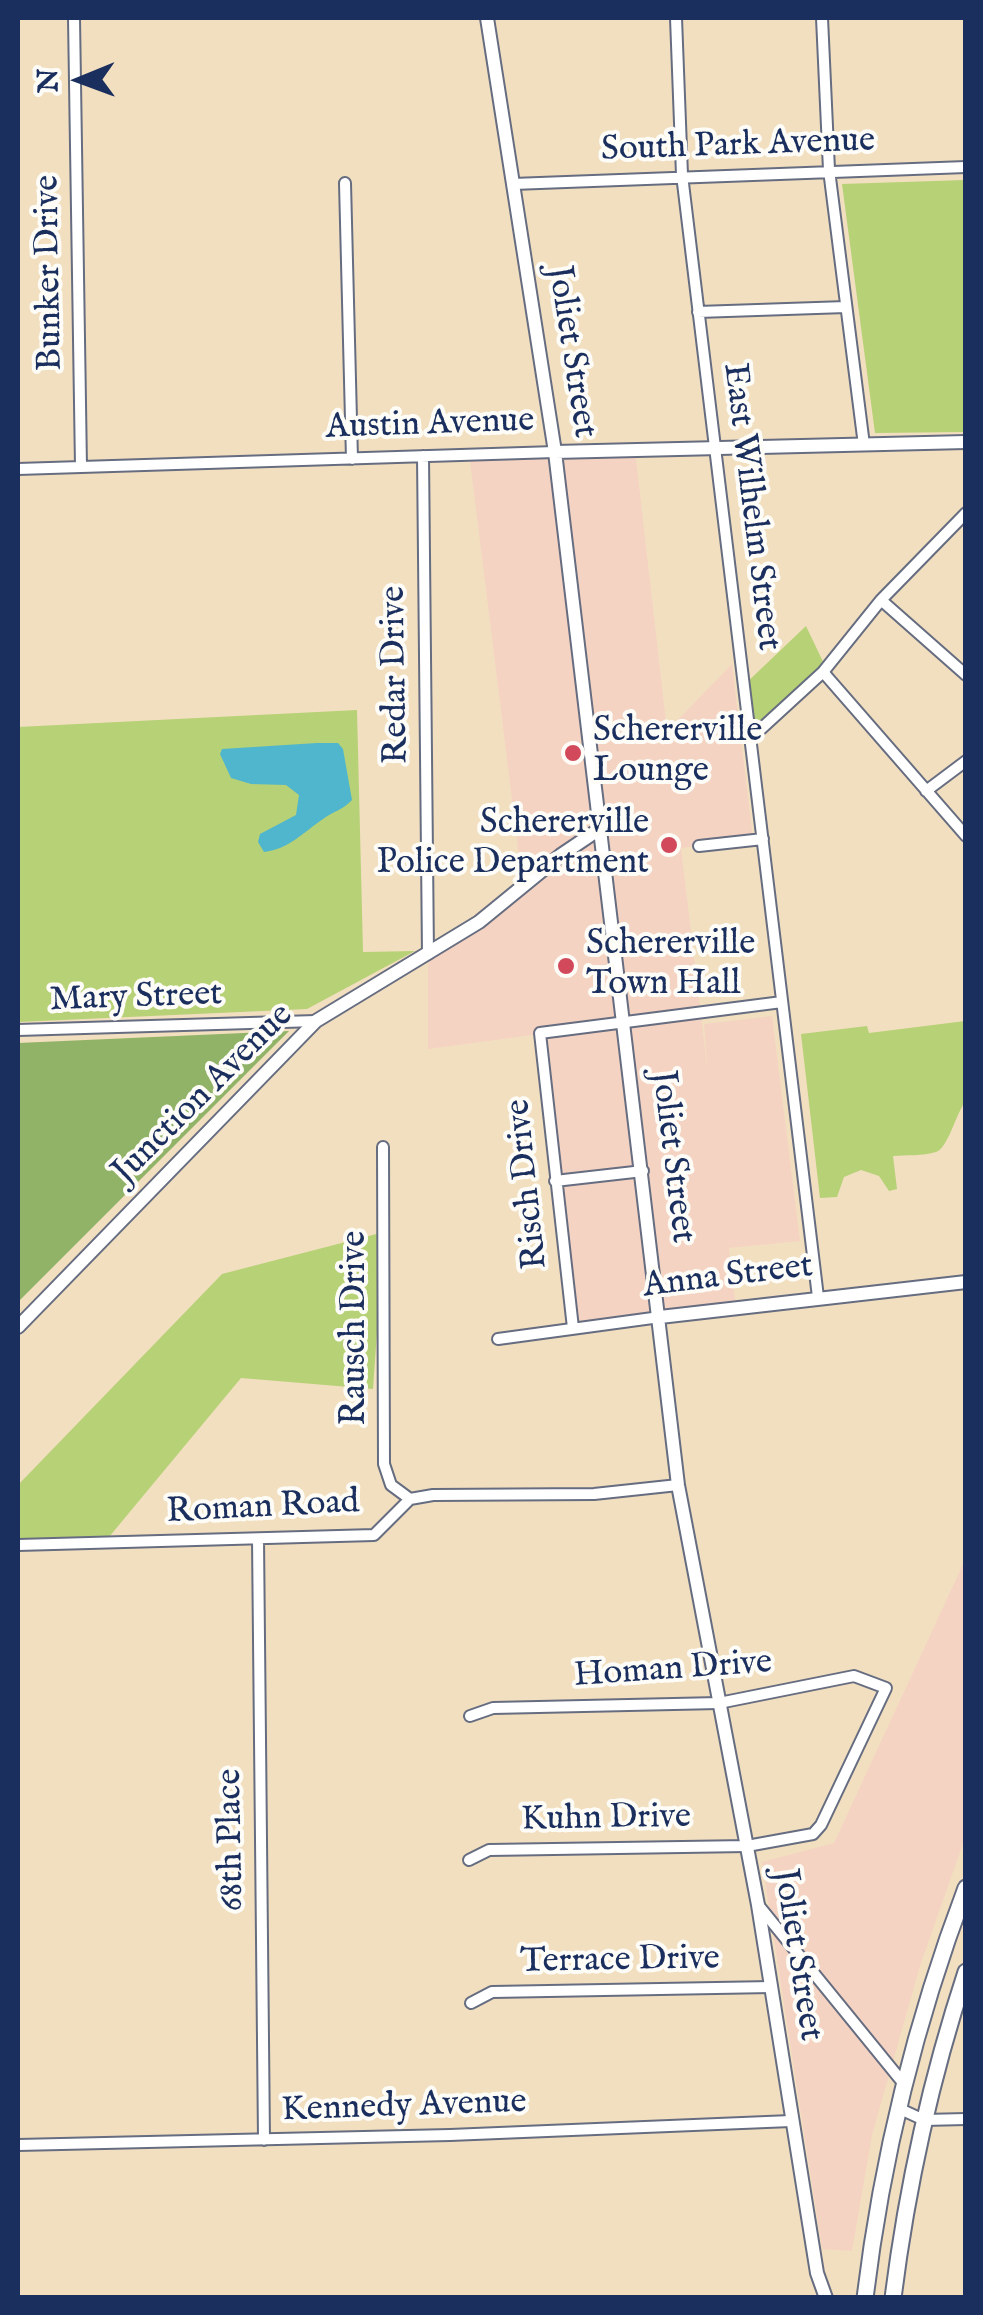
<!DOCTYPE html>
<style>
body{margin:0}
#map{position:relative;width:983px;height:2315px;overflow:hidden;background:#f2dfc0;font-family:"IM FELL English",serif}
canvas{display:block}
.frame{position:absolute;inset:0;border:20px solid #1b2f5e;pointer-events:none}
.north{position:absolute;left:30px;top:30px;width:100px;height:100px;-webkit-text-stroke:8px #fdfcf7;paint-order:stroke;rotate:269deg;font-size:28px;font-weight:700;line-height:40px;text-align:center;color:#1b2f5e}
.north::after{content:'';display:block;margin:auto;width:35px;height:45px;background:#1b2f5e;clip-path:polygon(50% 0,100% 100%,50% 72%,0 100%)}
</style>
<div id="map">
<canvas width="983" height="2315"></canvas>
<div class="frame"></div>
<div class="north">N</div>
</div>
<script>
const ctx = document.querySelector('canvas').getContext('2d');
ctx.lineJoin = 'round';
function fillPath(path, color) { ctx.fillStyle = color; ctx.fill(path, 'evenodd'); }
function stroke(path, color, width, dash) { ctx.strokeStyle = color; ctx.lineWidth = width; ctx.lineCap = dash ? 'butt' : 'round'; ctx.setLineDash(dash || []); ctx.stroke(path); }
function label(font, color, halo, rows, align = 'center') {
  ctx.font = font + ' "IM FELL English",serif'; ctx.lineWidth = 8; ctx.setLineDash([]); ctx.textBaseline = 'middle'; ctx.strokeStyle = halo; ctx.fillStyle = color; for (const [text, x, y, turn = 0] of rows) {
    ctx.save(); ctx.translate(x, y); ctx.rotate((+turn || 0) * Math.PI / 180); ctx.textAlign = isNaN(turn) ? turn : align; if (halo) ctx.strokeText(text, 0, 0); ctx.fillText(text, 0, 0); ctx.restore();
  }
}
fillPath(new Path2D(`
 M 635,450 L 667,731 L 732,664 L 753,840 L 681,848 L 708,1074 L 704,1024 L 772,1016 L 800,1241 L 729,1248 L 736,1308 L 573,1328 L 540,1034 L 428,1049 L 428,954 L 523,888 L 470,461 L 555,452 Z
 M 965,1560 L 965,1838 L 920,1966 L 872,2135 L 852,2251 L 822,2249 L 762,1862 L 834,1843 Z`), '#f5d3c2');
fillPath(new Path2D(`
 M 965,180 L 965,432 L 875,433 L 842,184 Z
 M 806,626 L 826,668 L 751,738 L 744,685 Z
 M 357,710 L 363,952 L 415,951 L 307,1009 L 18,1022 L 18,727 Z
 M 965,1021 L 965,1102 C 956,1114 948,1148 936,1152 C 923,1156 906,1155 893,1156 L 897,1189 L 889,1191 L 879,1176 L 861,1170 L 844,1177 L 837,1197 L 820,1198 L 801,1034 L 867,1026 L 869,1033 Z
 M 384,1232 L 373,1389 L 241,1378 L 104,1543 L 18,1545 L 18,1485 L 222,1274 Z`), '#b7d176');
fillPath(new Path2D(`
 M 289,1031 L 18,1302 L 18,1043 Z`), '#91b367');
fillPath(new Path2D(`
 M 317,743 L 338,743 L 343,749 L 352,800 C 343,810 334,811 323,819 C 304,832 289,849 264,852 L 258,842 L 260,834 L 296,815 L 299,795 L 286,785 L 251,784 L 231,778 L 220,754 L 222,749 Z`), '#4fb6ce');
const minor = new Path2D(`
 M 74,18 L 81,467
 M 676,18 L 682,175 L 818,1297
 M 822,18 L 829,170 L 864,445
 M 345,183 L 352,459
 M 513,184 L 966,167
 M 698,312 L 846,307
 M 423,456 L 428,954
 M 18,469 L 555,452
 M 881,600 L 966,675
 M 823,672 L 966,836
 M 751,738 L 823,672 L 881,600 L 966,513
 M 926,791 L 966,761
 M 699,846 L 763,839
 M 18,1030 L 316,1021
 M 383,1147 L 384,1464 L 391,1485 L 410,1499
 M 555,1181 L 643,1171
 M 573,1328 L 540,1033 L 782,1002
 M 498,1339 L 660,1317
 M 258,1539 L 264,2140
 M 18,1545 L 374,1535 L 410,1499 L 433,1495 L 594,1494 L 678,1485
 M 469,1860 L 489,1850 L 747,1846 L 813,1834 L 821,1825 L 886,1688 L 854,1676 L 719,1703 L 493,1708 L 470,1716
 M 759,1906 L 904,2084
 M 471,2003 L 492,1992 L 772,1987
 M 898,2108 L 924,2120 L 966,2119
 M 18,2145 L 450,2135 L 791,2121`);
const tertiary = new Path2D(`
 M 487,18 L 555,452 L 678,1485 L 758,1905 L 817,2273 L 826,2298
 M 555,452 L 966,442
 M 660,1317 L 966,1282
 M 18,1327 L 316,1021 L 479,922 L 561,855 L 601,828`);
const primary = new Path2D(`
 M 865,2298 C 882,2157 916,2020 966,1888
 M 893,2298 C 907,2187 931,2078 966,1972`);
stroke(minor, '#666d80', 14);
stroke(tertiary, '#666d80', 16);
stroke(primary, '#666d80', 19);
stroke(minor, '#fff', 10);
stroke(tertiary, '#fff', 12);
stroke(primary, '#fff', 15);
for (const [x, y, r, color] of [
 [573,753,10,"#d1495b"],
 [669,845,10,"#d1495b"],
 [566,966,10,"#d1495b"]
]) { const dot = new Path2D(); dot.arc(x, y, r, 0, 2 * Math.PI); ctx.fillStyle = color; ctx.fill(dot); stroke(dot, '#fdfcf7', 4); }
label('35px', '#1b2f5e', '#fdfcf7', [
 ["South Park Avenue",738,147,-2],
 ["Bunker Drive",51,273,-91],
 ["Joliet Street",570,352,81],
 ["Austin Avenue",430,426,-2],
 ["East Wilhelm Street",750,507,83],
 ["Redar Drive",397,675,-91],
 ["Mary Street",136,999,-2],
 ["Junction Avenue",204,1095,-45],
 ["Joliet Street",671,1157,83],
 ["Risch Drive",529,1184,-96],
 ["Anna Street",728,1278,-7],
 ["Rausch Drive",357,1328,-90],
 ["Roman Road",263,1509,-3],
 ["Homan Drive",673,1671,-4],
 ["Kuhn Drive",606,1820,-1],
 ["68th Place",233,1840,-91],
 ["Joliet Street",796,1955,81],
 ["Terrace Drive",620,1962,-1],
 ["Kennedy Avenue",404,2108,-2]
]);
label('35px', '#1b2f5e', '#fdfcf7', [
 ["Schererville",593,733],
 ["Lounge",593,773],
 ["Schererville",649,825,"right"],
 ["Police Department",649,865,"right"],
 ["Schererville",586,946],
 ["Town Hall",586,986]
], 'left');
</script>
